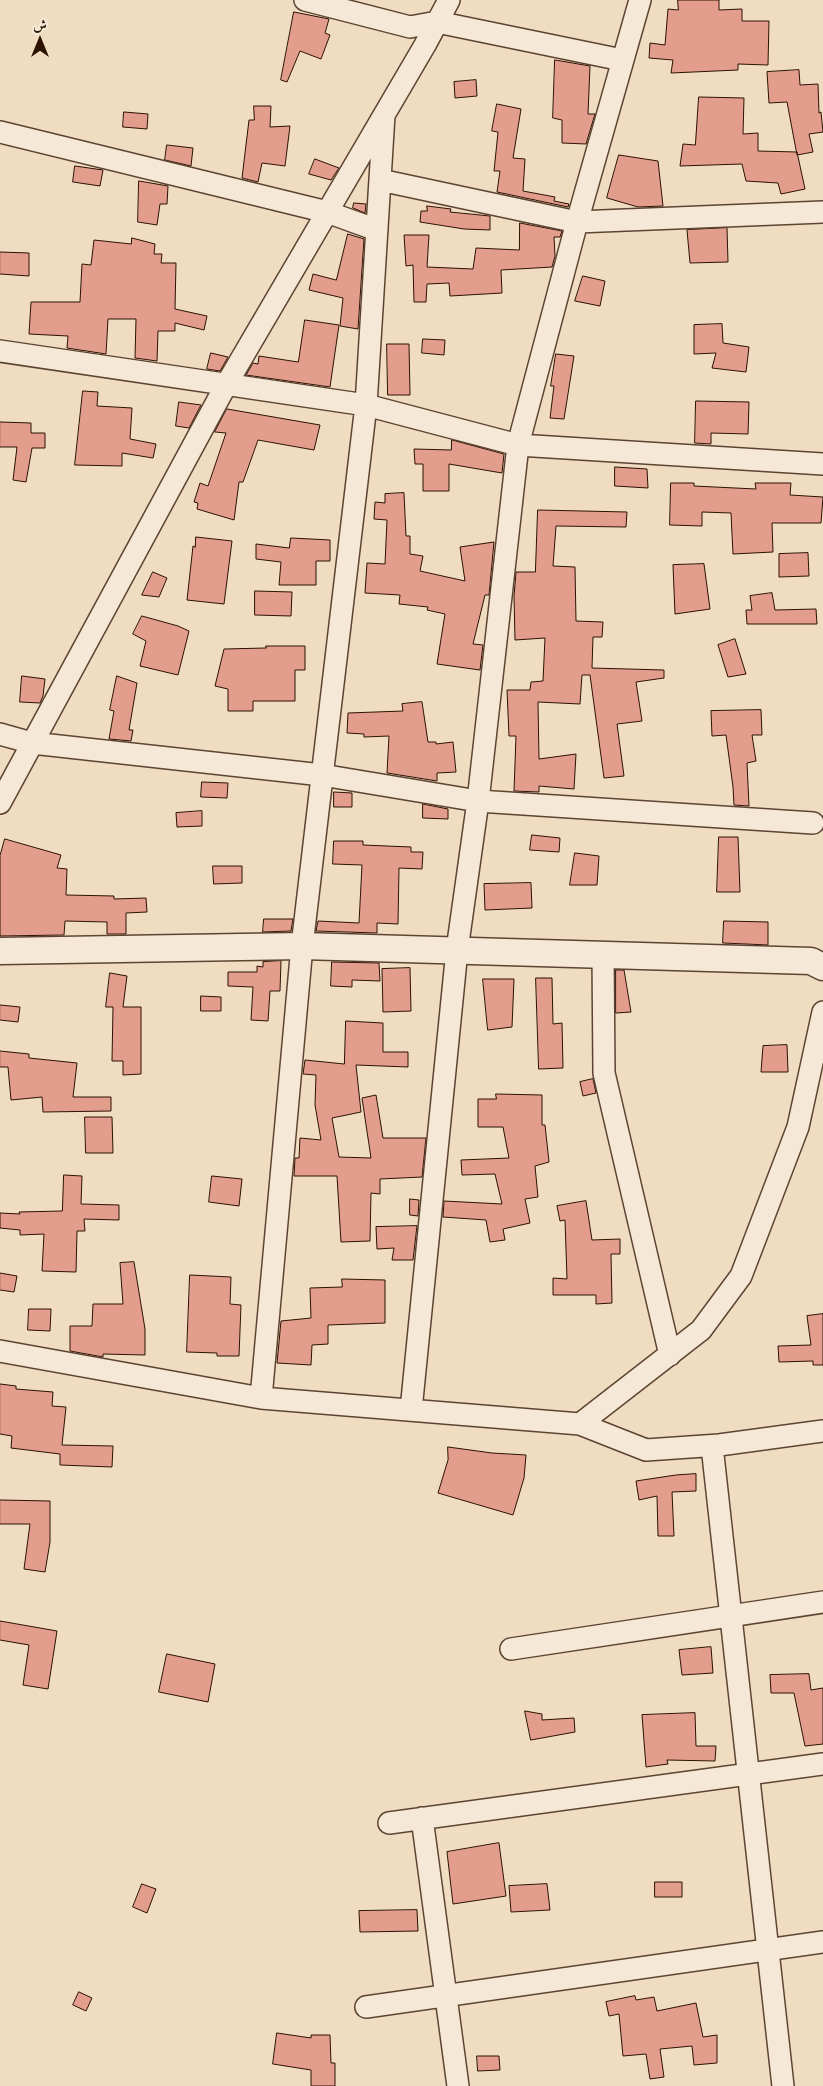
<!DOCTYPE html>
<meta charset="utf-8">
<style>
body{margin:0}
#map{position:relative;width:823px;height:2086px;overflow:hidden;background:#f0dcc0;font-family:"Libre Caslon Text",Amiri,serif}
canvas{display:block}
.north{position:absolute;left:15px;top:15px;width:50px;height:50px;-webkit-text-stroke:4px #f5e8d6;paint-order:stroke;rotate:0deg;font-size:14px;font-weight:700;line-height:20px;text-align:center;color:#2c1103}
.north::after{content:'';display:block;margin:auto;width:18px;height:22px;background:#2c1103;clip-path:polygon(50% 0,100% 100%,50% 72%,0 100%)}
</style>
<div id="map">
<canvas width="823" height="2086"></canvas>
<div class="north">ش</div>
</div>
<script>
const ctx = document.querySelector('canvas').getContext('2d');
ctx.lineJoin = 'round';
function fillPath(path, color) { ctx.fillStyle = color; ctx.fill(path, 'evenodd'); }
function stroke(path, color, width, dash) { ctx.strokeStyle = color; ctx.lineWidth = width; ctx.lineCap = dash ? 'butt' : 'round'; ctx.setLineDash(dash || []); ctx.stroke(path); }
const building = new Path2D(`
 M 678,0 L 719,0 L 719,10 L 742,9 L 742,21 L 769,21 L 768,65 L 738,64 L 738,70 L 671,73 L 673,60 L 649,58 L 650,43 L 665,45 L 668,9 L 678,10 Z
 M 294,12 L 329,19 L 325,33 L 330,35 L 321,59 L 300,51 L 287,82 L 281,80 Z
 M 555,60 L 590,66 L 588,114 L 595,114 L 586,144 L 562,143 L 562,120 L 553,118 Z
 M 799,70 L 800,85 L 818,84 L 819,113 L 821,112 L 823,132 L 809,134 L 813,152 L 797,155 L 787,102 L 769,103 L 767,72 Z
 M 476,80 L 477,96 L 455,98 L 454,82 Z
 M 699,97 L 744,98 L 743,134 L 758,133 L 758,151 L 797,152 L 805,189 L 781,194 L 778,183 L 746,181 L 742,164 L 680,166 L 683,144 L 695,145 Z
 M 497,104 L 521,109 L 513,158 L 525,159 L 523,191 L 555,197 L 554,201 L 569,204 L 568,207 L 497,192 L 500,171 L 494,171 L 498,132 L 492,131 Z
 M 254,106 L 271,106 L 270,127 L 290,126 L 285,166 L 262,163 L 258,182 L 242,178 L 249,120 L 254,120 Z
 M 124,112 L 148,114 L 147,129 L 123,127 Z
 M 167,145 L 193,148 L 191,166 L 165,160 Z
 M 619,155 L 658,161 L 663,206 L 638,207 L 607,198 Z
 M 315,159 L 339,168 L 331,180 L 309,174 Z
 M 75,166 L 103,170 L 100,186 L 73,182 Z
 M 139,181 L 168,186 L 167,204 L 160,204 L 157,225 L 138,222 Z
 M 354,203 L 366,204 L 365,213 L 353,208 Z
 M 427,206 L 451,209 L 450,212 L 490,216 L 490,230 L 464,229 L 420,222 L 421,211 L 427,211 Z
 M 520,223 L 562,231 L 560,237 L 554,237 L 555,256 L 552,267 L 501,270 L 502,293 L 450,296 L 449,283 L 427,284 L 426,302 L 414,302 L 413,265 L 406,266 L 404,235 L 429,235 L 427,267 L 473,269 L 476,248 L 519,250 Z
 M 727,228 L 728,262 L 690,263 L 687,230 Z
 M 348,234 L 364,239 L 358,329 L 340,326 L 343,298 L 309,290 L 313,274 L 336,280 Z
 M 132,238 L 155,244 L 154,254 L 162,254 L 161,263 L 176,263 L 175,309 L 207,316 L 204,330 L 175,323 L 175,331 L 158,331 L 157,361 L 135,358 L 136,319 L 108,319 L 106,354 L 67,348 L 68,336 L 29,334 L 31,302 L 80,302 L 82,264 L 91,265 L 94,240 L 131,244 Z
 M 0,252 L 29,253 L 29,276 L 0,274 Z
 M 583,276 L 605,281 L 600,306 L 575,301 Z
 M 305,320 L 339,325 L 330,387 L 246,375 L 253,363 L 258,364 L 259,356 L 298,362 Z
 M 722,324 L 723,343 L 749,347 L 746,372 L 712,368 L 716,353 L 694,354 L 694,325 Z
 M 423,339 L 445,340 L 444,355 L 422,353 Z
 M 387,344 L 409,344 L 410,395 L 388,395 Z
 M 211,353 L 228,357 L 220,371 L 207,369 Z
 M 556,354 L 574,356 L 564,419 L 550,418 L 554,386 L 551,386 Z
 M 83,391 L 98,392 L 97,406 L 132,408 L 130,439 L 156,444 L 153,458 L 122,453 L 122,466 L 75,465 Z
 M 696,401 L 749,402 L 748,434 L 711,433 L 711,444 L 695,443 Z
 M 179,402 L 201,405 L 189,428 L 176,426 Z
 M 227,409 L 320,425 L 314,450 L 258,440 L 243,482 L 239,482 L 234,520 L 197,509 L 198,503 L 194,502 L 200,483 L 208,486 L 226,433 L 215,432 Z
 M 0,422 L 31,423 L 31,433 L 45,433 L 45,448 L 32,448 L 26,482 L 13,480 L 17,447 L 0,447 Z
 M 452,440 L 504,454 L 502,473 L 449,464 L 449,491 L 423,491 L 423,464 L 415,464 L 414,449 L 451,450 Z
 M 615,467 L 647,469 L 648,488 L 615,486 Z
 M 671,483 L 694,483 L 694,486 L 756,489 L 755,483 L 791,483 L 790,495 L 823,497 L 821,523 L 772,523 L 773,552 L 733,554 L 731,513 L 702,512 L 702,526 L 670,525 Z
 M 404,493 L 406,536 L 410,536 L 410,554 L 423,556 L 420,571 L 465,581 L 460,547 L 494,542 L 489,595 L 485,595 L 473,644 L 483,645 L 480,670 L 437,664 L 445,614 L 427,610 L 428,607 L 399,604 L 400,595 L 365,593 L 367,563 L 385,564 L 387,520 L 374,519 L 375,502 L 385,503 L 385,494 Z
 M 538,510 L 627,512 L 626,527 L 556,526 L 553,566 L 575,567 L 576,621 L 603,622 L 602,637 L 593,637 L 592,668 L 664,670 L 664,678 L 636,682 L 642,721 L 617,724 L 624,776 L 604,778 L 590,675 L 582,675 L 580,704 L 538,702 L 539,759 L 576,754 L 574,789 L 539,786 L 539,792 L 514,791 L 516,736 L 509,736 L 507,690 L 530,690 L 531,682 L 543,681 L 545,638 L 515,640 L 514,596 L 516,572 L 535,572 Z
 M 196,537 L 232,541 L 224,604 L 187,600 L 193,546 L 195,547 Z
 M 291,538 L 330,540 L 330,561 L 316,561 L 316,585 L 279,585 L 281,562 L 256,559 L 256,544 L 289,548 Z
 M 808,553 L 809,576 L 779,577 L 779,554 Z
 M 704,564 L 710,609 L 675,614 L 673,565 Z
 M 153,572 L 167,578 L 159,597 L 142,595 Z
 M 255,591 L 292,592 L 291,616 L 255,615 Z
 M 772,593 L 775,610 L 816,609 L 817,624 L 747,624 L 746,610 L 752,610 L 750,596 Z
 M 142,616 L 178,626 L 189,631 L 178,675 L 140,666 L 146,641 L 133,634 Z
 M 735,639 L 746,674 L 728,677 L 718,645 Z
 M 266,646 L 305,646 L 305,670 L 295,670 L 295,701 L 253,701 L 253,711 L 228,711 L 228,689 L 215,686 L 224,649 L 266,648 Z
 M 22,676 L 45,679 L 43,696 L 40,703 L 20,702 Z
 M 117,676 L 137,683 L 129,730 L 133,730 L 131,741 L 109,739 L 114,711 L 110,710 Z
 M 422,702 L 428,742 L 436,742 L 436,744 L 453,742 L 456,772 L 437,773 L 437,781 L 387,773 L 389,736 L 364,737 L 364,734 L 347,733 L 348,713 L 403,711 L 402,704 Z
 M 761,710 L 762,735 L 752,735 L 756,761 L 747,763 L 749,806 L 734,805 L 733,787 L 726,735 L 712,736 L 711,711 Z
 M 202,782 L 228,783 L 227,798 L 201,797 Z
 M 334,792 L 352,793 L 352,807 L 334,807 Z
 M 423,804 L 448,809 L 448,819 L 423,818 Z
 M 202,811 L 202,826 L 177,827 L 176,813 Z
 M 532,835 L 560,838 L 559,852 L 530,850 Z
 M 719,837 L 738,837 L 740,892 L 717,892 Z
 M 5,839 L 61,855 L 57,868 L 67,869 L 66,895 L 114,896 L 114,899 L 146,898 L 147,912 L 126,913 L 126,934 L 107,934 L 107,922 L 65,921 L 64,935 L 0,936 L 0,856 Z
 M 334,841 L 363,841 L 363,845 L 411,847 L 411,852 L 423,852 L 422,869 L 399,868 L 398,924 L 377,923 L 377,933 L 316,931 L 318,921 L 359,923 L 362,865 L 333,864 Z
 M 575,853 L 599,856 L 597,885 L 570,885 Z
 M 213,866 L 242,866 L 242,883 L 214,884 Z
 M 531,883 L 532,908 L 485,910 L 484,884 Z
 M 264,919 L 293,919 L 291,931 L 263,932 Z
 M 724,921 L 768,922 L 768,945 L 723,943 Z
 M 281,961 L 280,991 L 270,991 L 268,1021 L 251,1020 L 253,987 L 228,986 L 228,972 L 257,972 L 257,966 L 263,967 L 263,962 Z
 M 332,962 L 379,963 L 380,981 L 352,980 L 352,987 L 331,986 Z
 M 410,968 L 411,1011 L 383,1012 L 382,969 Z
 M 616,970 L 624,970 L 631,1012 L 616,1013 Z
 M 110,973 L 127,976 L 123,1007 L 141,1007 L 141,1074 L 123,1075 L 123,1061 L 112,1061 L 113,1007 L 106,1007 Z
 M 536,978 L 552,978 L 553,1024 L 562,1023 L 563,1068 L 539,1069 Z
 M 483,979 L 514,979 L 512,1027 L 488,1030 Z
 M 201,996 L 221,997 L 221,1011 L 201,1011 Z
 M 0,1005 L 20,1007 L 18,1022 L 0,1020 Z
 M 346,1021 L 383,1023 L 383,1052 L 408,1052 L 408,1067 L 356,1065 L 361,1112 L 332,1118 L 339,1157 L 371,1158 L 362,1098 L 376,1095 L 383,1138 L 426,1138 L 422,1177 L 380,1179 L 380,1194 L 371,1193 L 370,1241 L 341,1242 L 337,1176 L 294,1176 L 295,1158 L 299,1158 L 300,1138 L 321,1140 L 315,1105 L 316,1075 L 303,1074 L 305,1060 L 344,1064 Z
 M 787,1045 L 788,1072 L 761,1072 L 763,1046 Z
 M 0,1051 L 29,1054 L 29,1058 L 77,1063 L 73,1097 L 111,1097 L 111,1111 L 43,1112 L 42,1097 L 11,1100 L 8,1067 L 0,1067 Z
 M 593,1079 L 596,1093 L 583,1096 L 580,1082 Z
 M 496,1094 L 542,1095 L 542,1125 L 545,1125 L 549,1162 L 535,1166 L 538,1197 L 525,1199 L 530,1223 L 503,1229 L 505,1240 L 490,1242 L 486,1220 L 443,1217 L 444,1201 L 502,1204 L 495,1174 L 462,1175 L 461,1160 L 509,1158 L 503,1127 L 478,1127 L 478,1099 L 496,1099 Z
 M 85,1117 L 112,1117 L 113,1153 L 86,1153 Z
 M 64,1175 L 82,1176 L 81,1204 L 119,1205 L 119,1220 L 84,1219 L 85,1231 L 77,1231 L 76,1272 L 42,1271 L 44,1234 L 20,1235 L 20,1230 L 0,1228 L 0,1213 L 20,1214 L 19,1212 L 62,1211 Z
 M 212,1176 L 242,1179 L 239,1206 L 209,1202 Z
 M 410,1199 L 419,1200 L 418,1216 L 410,1215 Z
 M 586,1201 L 592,1240 L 620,1239 L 620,1254 L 611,1254 L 612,1303 L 596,1304 L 596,1295 L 553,1295 L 553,1278 L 567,1279 L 565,1220 L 560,1221 L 557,1206 Z
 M 417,1226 L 413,1260 L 392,1260 L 394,1248 L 377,1249 L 376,1227 Z
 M 134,1262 L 145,1329 L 145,1355 L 103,1354 L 103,1357 L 70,1351 L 70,1326 L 92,1326 L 93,1304 L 123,1304 L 120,1263 Z
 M 0,1273 L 17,1276 L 14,1292 L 0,1290 Z
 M 190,1275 L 231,1277 L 230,1304 L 241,1305 L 239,1356 L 217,1356 L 217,1353 L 187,1352 Z
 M 342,1279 L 385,1280 L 385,1323 L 328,1325 L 328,1344 L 312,1345 L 311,1365 L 277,1363 L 281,1321 L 311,1318 L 310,1288 L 342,1287 Z
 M 29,1309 L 51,1309 L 50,1331 L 28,1330 Z
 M 823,1314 L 823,1365 L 813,1365 L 813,1361 L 779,1362 L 778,1346 L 811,1345 L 807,1316 Z
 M 0,1384 L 16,1386 L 16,1389 L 53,1392 L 52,1406 L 66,1407 L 62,1445 L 113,1446 L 112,1467 L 60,1465 L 60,1454 L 11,1448 L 12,1436 L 0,1434 Z
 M 448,1447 L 492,1453 L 526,1455 L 524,1478 L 513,1515 L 438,1493 L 448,1460 Z
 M 696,1474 L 696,1491 L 672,1492 L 674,1536 L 658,1536 L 657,1496 L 639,1500 L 636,1481 L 676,1475 Z
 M 0,1500 L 50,1501 L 50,1542 L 45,1572 L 24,1569 L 30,1524 L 0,1524 Z
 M 0,1621 L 57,1631 L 48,1689 L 23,1685 L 29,1645 L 0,1640 Z
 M 711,1647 L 713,1673 L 682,1675 L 679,1650 Z
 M 167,1654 L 215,1664 L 208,1702 L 159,1692 Z
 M 809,1674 L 811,1690 L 823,1688 L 823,1744 L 805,1746 L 794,1693 L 771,1693 L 770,1675 Z
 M 525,1711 L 542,1714 L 542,1720 L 574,1718 L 575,1732 L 531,1740 Z
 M 695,1713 L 696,1746 L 716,1746 L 715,1761 L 667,1760 L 668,1764 L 646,1767 L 642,1715 Z
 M 499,1843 L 506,1896 L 453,1904 L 447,1852 Z
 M 655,1882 L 682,1882 L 682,1897 L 655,1897 Z
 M 142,1884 L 156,1889 L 147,1913 L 133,1907 Z
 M 547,1884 L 550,1910 L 511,1912 L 509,1886 Z
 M 417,1910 L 418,1931 L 360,1932 L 359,1911 Z
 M 79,1992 L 92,1998 L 86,2011 L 73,2005 Z
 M 635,1996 L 636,2000 L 654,1997 L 657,2011 L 696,2003 L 703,2037 L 717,2035 L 717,2063 L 694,2065 L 692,2046 L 660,2049 L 664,2077 L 650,2079 L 646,2054 L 623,2056 L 619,2014 L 609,2016 L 606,2002 Z
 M 277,2033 L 311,2038 L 311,2035 L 330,2035 L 331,2063 L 335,2063 L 335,2086 L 311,2086 L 311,2070 L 273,2064 Z
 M 477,2056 L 499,2056 L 500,2070 L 478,2071 Z`);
fillPath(building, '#e39d8d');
stroke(building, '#2c1103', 1);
const minor = new Path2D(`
 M 305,0 L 410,27 L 437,22 L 622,60
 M 0,132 L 327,212 L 377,230
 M 380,180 L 577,222 L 823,212
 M 0,351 L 366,405 L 518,445 L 823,464
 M 0,734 L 32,743 L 322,775 L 478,801 L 813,823
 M 0,803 L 226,385 L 425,45 L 449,0
 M 603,954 L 604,1073 L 670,1355
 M 0,1351 L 261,1398 L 580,1424 L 646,1450 L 719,1445 L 823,1431
 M 261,1398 L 302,946 L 366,405 L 384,115
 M 411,1410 L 457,950 L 478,801 L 518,445 L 577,222 L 640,0
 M 580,1424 L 701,1330 L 741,1276 L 798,1127 L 823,1012
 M 712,1446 L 783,2086
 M 511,1649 L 823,1602
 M 422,1818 L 458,2086
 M 389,1823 L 823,1764
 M 366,2007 L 823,1942`);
const tertiary = new Path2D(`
 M 0,951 L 302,946 L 811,961 L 823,967`);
stroke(minor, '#5d4432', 24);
stroke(tertiary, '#5d4432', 29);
stroke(minor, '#f5e8d6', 21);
stroke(tertiary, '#f5e8d6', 26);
</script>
